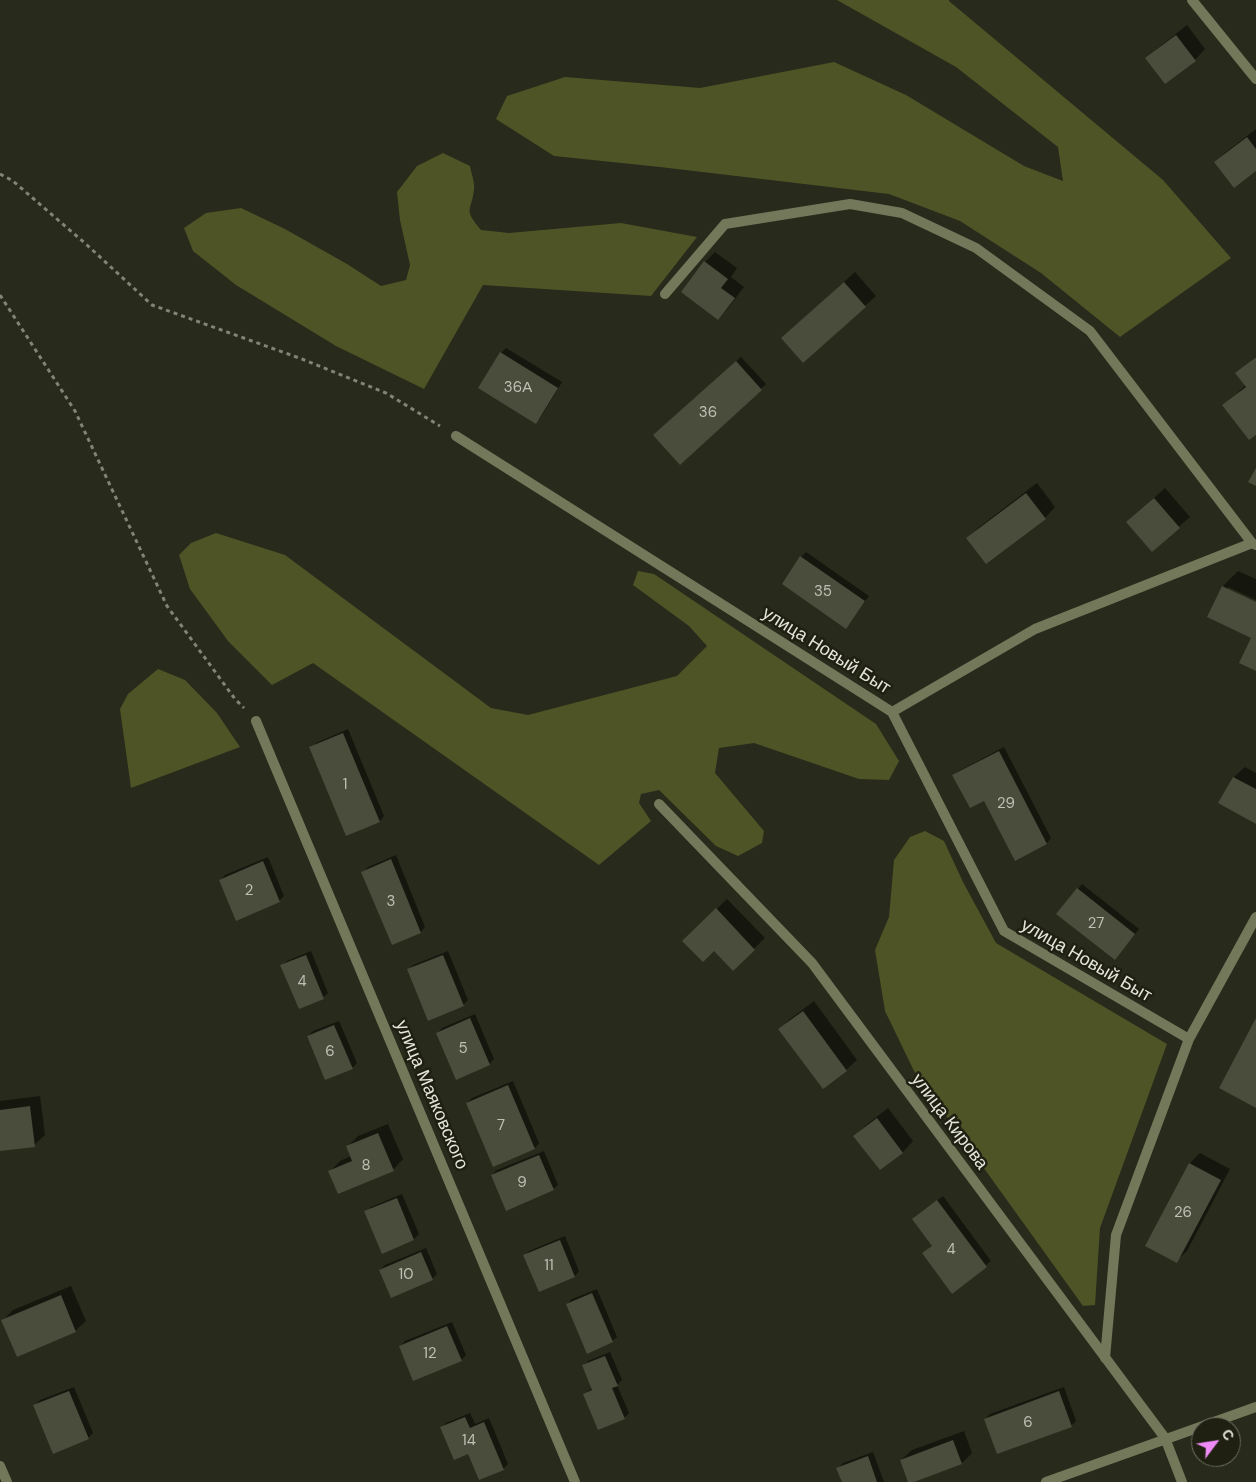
<!DOCTYPE html>
<meta charset="utf-8">
<style>
body{margin:0}
#map{position:relative;width:1256px;height:1482px;overflow:hidden;background:#282a1b;font-family:"DM Sans",sans-serif}
canvas{display:block}
.north{position:absolute;left:1191px;top:1417px;width:50px;height:50px;box-sizing:border-box;background:#1f2011;border:1px solid #6e6f62;border-radius:50%;rotate:59deg;font-size:14px;font-weight:700;line-height:20px;text-align:center;color:#e4e6dc}
.north::after{content:'';display:block;margin:auto;width:18px;height:22px;background:#ef8bf7;clip-path:polygon(50% 0,100% 100%,50% 72%,0 100%)}
</style>
<div id="map">
<canvas width="1256" height="1482"></canvas>
<div class="north">С</div>
</div>
<script>
const ctx = document.querySelector('canvas').getContext('2d');
ctx.lineJoin = 'round';
function fillPath(path, color) { ctx.fillStyle = color; ctx.fill(path, 'evenodd'); }
function stroke(path, color, width, dash) { ctx.strokeStyle = color; ctx.lineWidth = width; ctx.lineCap = dash ? 'butt' : 'round'; ctx.setLineDash(dash || []); ctx.stroke(path); }
function label(font, color, halo, rows, align = 'center') {
  ctx.font = font + ' "DM Sans",sans-serif'; ctx.lineWidth = 5; ctx.setLineDash([]); ctx.textBaseline = 'middle'; ctx.strokeStyle = halo; ctx.fillStyle = color; for (const [text, x, y, turn = 0] of rows) {
    ctx.save(); ctx.translate(x, y); ctx.rotate((+turn || 0) * Math.PI / 180); ctx.textAlign = isNaN(turn) ? turn : align; if (halo) ctx.strokeText(text, 0, 0); ctx.fillText(text, 0, 0); ctx.restore();
  }
}
fillPath(new Path2D(`
 M 837,0 L 949,0 L 949,1 L 1163,180 L 1231,258 L 1120,337 L 1041,273 L 960,221 L 889,194 L 660,167 L 554,156 L 496,119 L 507,96 L 565,77 L 700,88 L 834,62 L 906,95 L 1024,166 L 1063,181 L 1058,147 L 956,67 Z
 M 443,153 L 470,166 C 471,173 475,182 474,190 C 471,213 463,208 481,230 L 509,233 L 621,223 L 697,237 L 651,296 L 483,285 L 424,389 L 336,346 L 236,285 L 193,251 L 184,228 L 206,213 L 241,208 L 285,229 L 347,264 L 381,286 L 406,280 L 410,265 L 400,220 L 397,192 L 417,166 Z
 M 216,533 L 285,555 L 491,708 L 528,715 L 677,676 L 707,646 L 689,626 L 633,585 L 638,571 L 654,574 L 876,724 L 899,761 L 889,780 L 859,779 L 754,743 L 719,748 L 715,773 L 764,831 L 762,843 L 738,856 L 716,846 L 659,790 L 641,794 L 639,803 L 651,821 L 599,865 L 313,663 L 272,685 L 228,641 L 190,589 L 179,555 L 191,543 Z
 M 158,669 L 185,680 L 217,713 L 240,747 L 131,788 L 120,709 L 128,694 Z
 M 925,831 L 944,841 L 963,882 L 996,943 L 1167,1044 L 1100,1228 L 1095,1305 L 1083,1306 L 914,1071 L 885,1011 L 875,950 L 889,917 L 894,860 L 910,837 Z`), '#4f5426');
fillPath(new Path2D(`
 M 1187,25 L 1205,49 L 1195,60 L 1147,58 L 1158,48 Z
 M 1256,129 L 1256,169 L 1216,162 L 1226,152 Z
 M 715,252 L 737,268 L 731,277 L 744,287 L 728,308 L 718,319 L 705,262 Z
 M 855,272 L 876,296 L 803,361 L 793,328 Z
 M 506,348 L 562,382 L 541,417 L 536,422 L 480,388 L 501,353 Z
 M 1256,356 L 1256,433 L 1224,405 L 1246,385 L 1237,373 Z
 M 741,357 L 766,384 L 680,463 L 660,431 Z
 M 1037,483 L 1055,507 L 1045,518 L 986,562 L 968,538 L 978,528 Z
 M 1165,488 L 1190,517 L 1152,550 L 1128,522 Z
 M 806,552 L 869,596 L 846,627 L 801,557 Z
 M 1238,571 L 1256,579 L 1256,600 L 1228,587 L 1228,590 L 1256,603 L 1256,670 L 1253,637 L 1223,586 Z
 M 348,729 L 384,816 L 380,821 L 347,834 L 311,748 L 316,743 Z
 M 1004,747 L 1051,838 L 1047,843 L 1016,859 L 984,799 L 954,775 L 959,771 Z
 M 1245,767 L 1256,773 L 1256,823 L 1220,803 L 1234,777 Z
 M 396,855 L 425,927 L 421,932 L 393,943 L 363,872 L 368,867 Z
 M 268,857 L 284,896 L 279,901 L 220,880 L 225,875 Z
 M 1082,884 L 1139,929 L 1119,954 L 1078,889 Z
 M 727,899 L 765,938 L 733,969 L 714,949 L 684,941 Z
 M 311,951 L 328,993 L 323,997 L 299,1008 L 282,965 L 287,961 Z
 M 448,951 L 468,1000 L 463,1005 L 408,970 L 413,965 Z
 M 814,1001 L 857,1060 L 846,1070 L 823,1087 L 780,1029 L 790,1019 Z
 M 475,1014 L 494,1059 L 489,1064 L 438,1033 L 442,1028 Z
 M 339,1021 L 357,1063 L 352,1068 L 308,1036 L 313,1031 Z
 M 513,1081 L 539,1143 L 535,1148 L 467,1103 L 472,1098 Z
 M 40,1096 L 45,1135 L 34,1145 L 0,1150 L 0,1101 Z
 M 888,1108 L 913,1141 L 903,1152 L 880,1169 L 855,1136 L 866,1125 Z
 M 388,1124 L 403,1159 L 393,1170 L 330,1171 L 340,1161 L 351,1156 L 347,1147 L 358,1136 Z
 M 544,1151 L 558,1185 L 553,1189 L 492,1175 L 497,1170 Z
 M 1200,1153 L 1230,1169 L 1187,1251 L 1176,1261 L 1147,1246 L 1190,1163 Z
 M 402,1194 L 419,1234 L 414,1239 L 366,1212 L 371,1207 Z
 M 943,1196 L 991,1261 L 952,1292 L 933,1245 L 913,1219 Z
 M 565,1236 L 579,1271 L 575,1276 L 525,1256 L 529,1251 Z
 M 426,1248 L 437,1274 L 432,1279 L 380,1270 L 385,1265 Z
 M 71,1286 L 86,1321 L 75,1331 L 3,1320 L 13,1310 Z
 M 597,1289 L 617,1337 L 612,1341 L 567,1304 L 572,1299 Z
 M 452,1322 L 466,1355 L 461,1360 L 400,1346 L 405,1341 Z
 M 610,1352 L 622,1380 L 617,1385 L 629,1413 L 624,1418 L 584,1394 L 592,1388 L 583,1366 L 588,1361 Z
 M 74,1387 L 93,1433 L 88,1438 L 35,1405 L 40,1400 Z
 M 1064,1387 L 1076,1421 L 1071,1426 L 985,1419 L 990,1414 Z
 M 470,1413 L 475,1424 L 489,1418 L 508,1464 L 503,1469 L 468,1452 L 441,1428 L 446,1423 Z
 M 964,1431 L 972,1453 L 962,1463 L 909,1482 L 901,1460 L 912,1450 Z
 M 873,1452 L 884,1482 L 843,1482 L 838,1468 L 843,1463 Z`), '#0007');
fillPath(new Path2D(`
 M 1176,35 L 1196,61 L 1165,84 L 1145,58 Z
 M 1247,137 L 1256,149 L 1256,171 L 1234,188 L 1214,162 Z
 M 704,261 L 728,279 L 721,288 L 735,298 L 718,320 L 681,292 Z
 M 844,282 L 866,307 L 803,363 L 781,338 Z
 M 500,352 L 558,388 L 536,424 L 478,388 Z
 M 1256,357 L 1256,435 L 1249,440 L 1222,405 L 1246,387 L 1235,373 Z
 M 736,361 L 762,390 L 680,465 L 653,435 Z
 M 1256,468 L 1256,486 L 1248,482 Z
 M 1026,493 L 1046,519 L 986,564 L 966,538 Z
 M 1154,498 L 1180,528 L 1152,552 L 1126,522 Z
 M 800,556 L 865,601 L 846,629 L 782,584 Z
 M 1222,586 L 1256,602 L 1256,671 L 1239,663 L 1251,638 L 1207,617 Z
 M 343,733 L 380,822 L 346,836 L 309,747 Z
 M 999,751 L 1047,844 L 1015,861 L 984,801 L 970,808 L 952,775 Z
 M 1233,777 L 1256,789 L 1256,824 L 1218,803 Z
 M 391,859 L 421,933 L 392,945 L 361,872 Z
 M 263,861 L 280,902 L 236,921 L 219,880 Z
 M 1077,888 L 1135,934 L 1115,960 L 1056,914 Z
 M 716,908 L 755,950 L 733,971 L 714,951 L 703,962 L 682,941 Z
 M 306,955 L 324,999 L 299,1009 L 280,965 Z
 M 443,955 L 464,1006 L 428,1021 L 407,969 Z
 M 803,1011 L 847,1071 L 823,1089 L 778,1029 Z
 M 470,1018 L 490,1065 L 456,1080 L 436,1033 Z
 M 1256,1018 L 1256,1108 L 1219,1088 Z
 M 334,1025 L 353,1069 L 325,1080 L 307,1036 Z
 M 508,1085 L 535,1149 L 493,1167 L 466,1103 Z
 M 30,1106 L 35,1147 L 0,1151 L 0,1110 Z
 M 877,1118 L 903,1153 L 880,1170 L 853,1136 Z
 M 378,1133 L 394,1171 L 338,1194 L 328,1171 L 352,1161 L 346,1146 Z
 M 539,1155 L 554,1190 L 506,1211 L 491,1175 Z
 M 1189,1163 L 1221,1180 L 1177,1263 L 1145,1246 Z
 M 397,1198 L 414,1240 L 382,1254 L 364,1211 Z
 M 937,1200 L 987,1267 L 952,1294 L 922,1253 L 932,1246 L 912,1219 Z
 M 560,1240 L 575,1277 L 539,1292 L 523,1255 Z
 M 421,1252 L 433,1280 L 391,1298 L 379,1270 Z
 M 592,1293 L 613,1342 L 587,1354 L 566,1304 Z
 M 61,1295 L 76,1332 L 17,1357 L 1,1320 Z
 M 447,1326 L 462,1361 L 413,1381 L 399,1346 Z
 M 605,1356 L 618,1386 L 612,1388 L 625,1419 L 598,1430 L 583,1394 L 592,1390 L 582,1365 Z
 M 69,1391 L 89,1439 L 53,1454 L 33,1405 Z
 M 1059,1391 L 1072,1427 L 997,1454 L 984,1419 Z
 M 465,1417 L 470,1428 L 484,1422 L 504,1470 L 479,1480 L 468,1454 L 454,1460 L 440,1427 Z
 M 953,1440 L 962,1464 L 914,1482 L 908,1482 L 900,1460 Z
 M 868,1456 L 877,1482 L 842,1482 L 836,1468 Z`), '#4a4c3c');
stroke(new Path2D(`
 M 0,174 L 13,181 L 87,245 L 152,305 L 302,359 L 386,393 L 440,426
 M 0,295 L 75,411 L 167,606 L 235,699 L 244,708`), '#828477', 3, [4, 4]);
stroke(new Path2D(`
 M 665,294 L 725,224 L 850,204 L 902,213 L 976,248 L 1090,331 L 1252,543 L 1256,545
 M 892,712 L 1035,629 L 1252,543`), '#74785b', 10);
stroke(new Path2D(`
 M 1192,0 L 1256,79
 M 456,436 L 892,712 L 1004,931 L 1189,1039
 M 256,721 L 575,1482
 M 659,804 L 812,963 L 1165,1438 L 1182,1482
 M 1105,1358 L 1116,1235 L 1189,1039 L 1256,917
 M 0,1466 L 7,1482
 M 1046,1482 L 1256,1407`), '#74785b', 10);
label('15px', '#bec0b4', null, [
 ["36А",518,388],
 ["36",708,413],
 ["35",823,592],
 ["1",345,785],
 ["29",1006,804],
 ["2",249,891],
 ["3",391,902],
 ["27",1096,924],
 ["4",302,982],
 ["5",463,1049],
 ["6",330,1052],
 ["7",501,1126],
 ["8",366,1166],
 ["9",522,1183],
 ["26",1183,1213],
 ["4",951,1250],
 ["11",549,1266],
 ["10",406,1275],
 ["12",430,1354],
 ["6",1028,1423],
 ["14",469,1441]
]);
label('18px', '#e4e6dc', '#1f2011', [
 ["улица Новый Быт",826,651,32],
 ["улица Новый Быт",1086,961,30],
 ["улица Маяковского",431,1095,67],
 ["улица Кирова",949,1122,53]
]);
</script>
